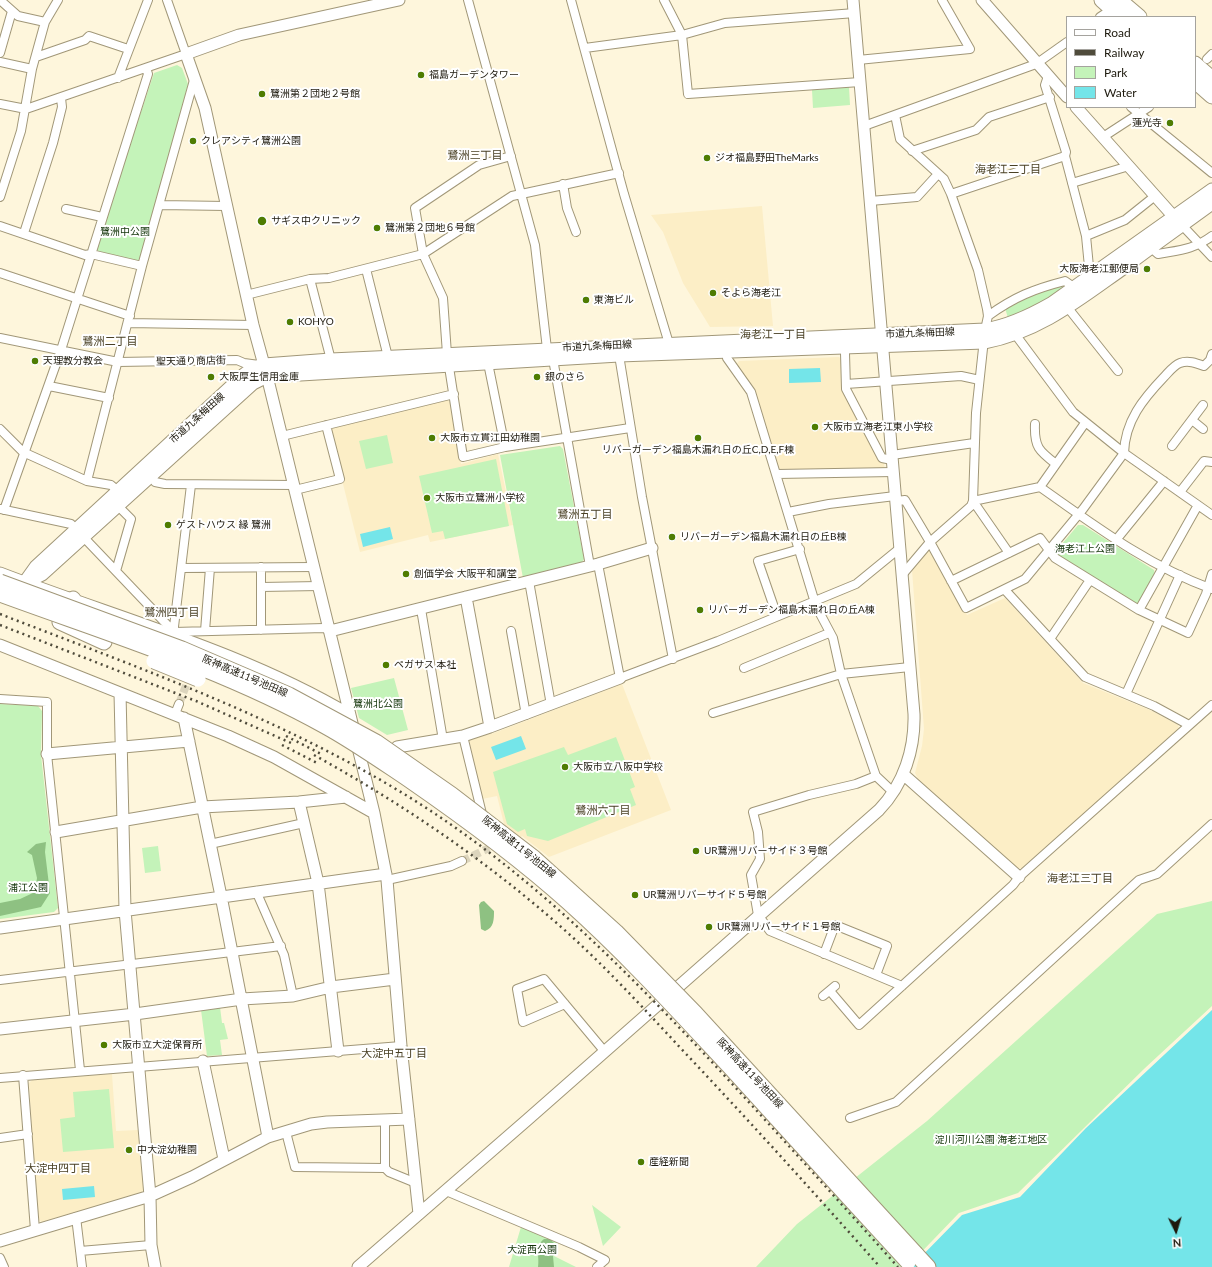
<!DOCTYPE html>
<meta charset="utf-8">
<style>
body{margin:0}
#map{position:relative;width:1212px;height:1267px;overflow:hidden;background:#fef6dc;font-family:Lato,sans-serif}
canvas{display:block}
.legend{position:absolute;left:1066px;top:16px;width:130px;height:92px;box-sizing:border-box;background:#fff;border:1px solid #a5a39e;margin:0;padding:5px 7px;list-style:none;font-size:12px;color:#1d190d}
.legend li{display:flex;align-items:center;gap:8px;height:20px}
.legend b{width:20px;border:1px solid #a5a39e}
.north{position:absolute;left:1156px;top:1211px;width:40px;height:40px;-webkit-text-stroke:3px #fff;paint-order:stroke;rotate:175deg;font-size:11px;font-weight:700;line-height:16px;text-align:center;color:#1d190d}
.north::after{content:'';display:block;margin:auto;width:14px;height:18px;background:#1d190d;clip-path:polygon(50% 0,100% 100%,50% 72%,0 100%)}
</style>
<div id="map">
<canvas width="1212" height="1267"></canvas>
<ul class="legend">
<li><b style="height:5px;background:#fff"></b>Road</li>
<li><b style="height:5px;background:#4f4b3b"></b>Railway</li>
<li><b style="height:11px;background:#c4f3b9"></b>Park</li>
<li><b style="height:11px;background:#74e5e9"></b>Water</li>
</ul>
<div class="north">N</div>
</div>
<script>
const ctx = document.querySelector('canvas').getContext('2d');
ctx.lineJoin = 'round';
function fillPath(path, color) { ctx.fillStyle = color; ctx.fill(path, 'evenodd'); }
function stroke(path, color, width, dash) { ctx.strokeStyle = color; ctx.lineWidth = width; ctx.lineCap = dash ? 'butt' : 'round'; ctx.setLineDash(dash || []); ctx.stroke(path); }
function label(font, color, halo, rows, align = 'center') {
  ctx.font = font + ' Lato,"Noto Sans JP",sans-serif'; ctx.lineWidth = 4; ctx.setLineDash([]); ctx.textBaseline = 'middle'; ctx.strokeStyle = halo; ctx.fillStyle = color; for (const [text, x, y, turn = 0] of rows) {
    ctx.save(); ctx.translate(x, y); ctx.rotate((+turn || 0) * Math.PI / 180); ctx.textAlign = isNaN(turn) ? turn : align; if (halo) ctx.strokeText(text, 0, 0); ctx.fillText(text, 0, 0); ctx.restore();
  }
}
fillPath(new Path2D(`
 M 762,206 L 773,326 L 710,327 L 683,283 L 663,232 L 651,215 Z
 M 839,357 L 842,360 L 843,388 L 884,463 L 885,471 L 779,470 L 755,390 L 736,365 L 739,361 Z
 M 447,400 L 452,402 L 461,464 L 498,454 L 513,525 L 430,542 L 428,535 L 360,552 L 330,432 L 333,428 Z
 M 929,549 L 932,549 L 967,615 L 1005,598 L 1083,683 L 1150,710 L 1178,725 L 1179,730 L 1022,868 L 1017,868 L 920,783 L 915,773 L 922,746 L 924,729 L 912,570 Z
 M 622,684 L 671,810 L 549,857 L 522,836 L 519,839 L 505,828 L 497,796 L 482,799 L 469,739 L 494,733 Z
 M 112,1074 L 116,1131 L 138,1130 L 144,1189 L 141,1194 L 42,1222 L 37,1219 L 29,1083 L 32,1080 Z`), '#fceec6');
fillPath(new Path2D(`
 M 177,65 L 182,68 L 188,84 L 141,258 L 137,261 L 98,252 L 96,247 L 154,73 Z
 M 849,87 L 850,105 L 813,108 L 812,90 Z
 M 1064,284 L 1064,288 L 1028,311 L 1008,318 L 1005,308 L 1026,295 Z
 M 387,435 L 393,463 L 366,469 L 359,441 Z
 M 560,446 L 563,449 L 584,559 L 582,562 L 523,578 L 500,455 Z
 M 496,459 L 509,526 L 445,539 L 443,531 L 432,533 L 419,476 Z
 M 1078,525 L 1083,525 L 1154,570 L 1155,575 L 1140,602 L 1135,604 L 1058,556 L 1056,551 Z
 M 394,678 L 408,730 L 387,735 L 359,718 L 351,688 Z
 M 0,704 L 38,706 L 42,711 L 41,755 L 58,908 L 54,912 L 0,919 Z
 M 616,737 L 635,787 L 630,789 L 636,805 L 548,841 L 527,836 L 525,829 L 518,832 L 507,824 L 493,772 L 564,747 L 568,755 Z
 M 158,846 L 161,871 L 145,873 L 142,848 Z
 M 1212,901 L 1212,1006 L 1145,1068 L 1018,1193 L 959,1213 L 907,1267 L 756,1267 L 797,1224 L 927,1121 L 1157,914 Z
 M 220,1007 L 222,1023 L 224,1023 L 228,1039 L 220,1040 L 222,1055 L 207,1056 L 201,1010 Z
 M 109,1089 L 114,1148 L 63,1152 L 60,1119 L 75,1117 L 73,1092 Z
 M 592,1205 L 621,1227 L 603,1246 Z
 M 521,1227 L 559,1241 L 554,1256 L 576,1267 L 509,1267 Z`), '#c4f3b9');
fillPath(new Path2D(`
 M 46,842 L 45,852 L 50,893 L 41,907 L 0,916 L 0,903 L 20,899 L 35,892 L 37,878 L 32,855 L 27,852 L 36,844 Z
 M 484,901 L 494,911 C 494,919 494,928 485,931 L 481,929 L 479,905 L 481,902 Z
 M 544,1239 L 550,1239 L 555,1244 L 553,1256 L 554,1267 L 538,1267 C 540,1256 534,1247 544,1239 Z`), '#8ec182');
fillPath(new Path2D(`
 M 820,368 L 821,382 L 789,383 L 789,369 Z
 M 390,527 L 393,539 L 363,547 L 360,534 Z
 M 521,736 L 526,749 L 496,760 L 491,747 Z
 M 1212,1010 L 1212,1267 L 911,1267 L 962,1215 L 1020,1197 L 1086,1128 Z
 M 94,1186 L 95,1197 L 63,1200 L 62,1189 Z`), '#74e5e9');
stroke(new Path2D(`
 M 179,704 L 187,683
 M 462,861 L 489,848`), '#dcd5bd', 8, [8, 4]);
const street = new Path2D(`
 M 0,0 L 18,16 L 45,22
 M 468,0 L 535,245 L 547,349 L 553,359 L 590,566
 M 571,0 L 624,194 L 670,347
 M 664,0 L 682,35 L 688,94 L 860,82
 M 1100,17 L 1112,9
 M 585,48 L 682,35 L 725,23 L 855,13
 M 0,53 L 12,11
 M 36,57 L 85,40 L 89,36 L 128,49
 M 1207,59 L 1212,54
 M 858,60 L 970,49 L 942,0
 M 0,62 L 32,69
 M 1048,76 L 1045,85 L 1066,152 L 1065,156 L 1086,236 L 1090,277
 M 118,78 L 148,0
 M 0,104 L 26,109 L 186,54 L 167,0
 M 1131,107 L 1212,173
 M 895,115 L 900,139 L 944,179 L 951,194 L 978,270 L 987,309 L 988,316 L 985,330 L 976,413 L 973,501 L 971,506 L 930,542 L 903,574
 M 864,126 L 1036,64 L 1067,42
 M 1103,137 L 1149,107
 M 912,151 L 976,130 L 989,117 L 1050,97
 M 511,156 L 479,165 L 415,208 L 423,254 L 443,298 L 447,354 L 463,457 L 505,447 L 630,428
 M 1072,183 L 1129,166
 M 563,184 L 567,208 L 576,232
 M 951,194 L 1065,156
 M 0,197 L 21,131 L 32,69 L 45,22 L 58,0
 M 870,201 L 917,197 L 938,174
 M 160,205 L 226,206
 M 66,209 L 102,217
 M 1179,222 L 1212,257
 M 0,226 L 85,255 L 91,254 L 142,266
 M 24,233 L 53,143 L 62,107 L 61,98
 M 1086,236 L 1125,220 L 1155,196
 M 1150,247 L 1158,254 C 1180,250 1193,250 1212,236
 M 366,269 L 388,357
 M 0,273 L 130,316
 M 310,279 L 331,360
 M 246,295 L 310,279 L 329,278 L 423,254 L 512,196 L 619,173
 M 1068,308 L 1118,371
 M 988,316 C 1014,297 1034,289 1065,281 L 1075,288
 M 128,323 L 253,325
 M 1015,334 L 1073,412 L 1124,453 L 1212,515
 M 0,338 L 118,362 L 237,360 L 244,363 L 259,365
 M 726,351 L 727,358 L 751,392 L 816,606 L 833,638 L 841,674 L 876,776 L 893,792
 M 845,353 L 846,389 L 882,458 L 892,460
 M 619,355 L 642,497 L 673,659
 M 488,363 L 505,447
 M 846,384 L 961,376 L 975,379 L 979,381
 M 49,386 L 109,398
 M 1192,420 L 1203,429
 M 1035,424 C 1034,447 1039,451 1056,464
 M 0,429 L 23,452 L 87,481 L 111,485 L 118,491
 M 282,436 L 454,394
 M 1172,446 L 1203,405
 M 892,455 L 974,443
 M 151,474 L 155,482 L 165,484 L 294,485
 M 777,474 L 893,472
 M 87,481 L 142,266 L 194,80
 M 1040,487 C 1094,525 1148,566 1212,589
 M 295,490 L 340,479 L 326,425
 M 1180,492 L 1204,461 L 1212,462
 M 896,501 L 905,500 L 930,542 L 966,608 L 1025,579 L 1083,509 L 1124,453 C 1125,421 1143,399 1164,377 C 1168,373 1174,365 1180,363 C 1188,360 1196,363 1204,366 L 1210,360 L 1212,354
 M 973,501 L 1040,487 L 1085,423
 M 973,501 L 1009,553
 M 0,509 L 71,524 L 174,632 L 324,628 L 330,631
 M 4,510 L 61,350 L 148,74 L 146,68
 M 788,512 L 829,504 L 895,496
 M 1116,540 L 1164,481
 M 598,564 L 620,678 L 718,641 L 856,584 L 900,548
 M 181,568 L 314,567
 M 116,571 L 131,519 L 118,506
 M 529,581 L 551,705
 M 951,581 L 1040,538 L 1055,558 L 1139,610 L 1188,633 L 1206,594 L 1212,574
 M 261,587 L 319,586
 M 1005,590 L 1085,677 L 1154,706 L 1189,725
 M 421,609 L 443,740
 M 1139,610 L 1198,505
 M 777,616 L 758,561 L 800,549
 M 261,630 L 261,567
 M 205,631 L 210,568
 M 511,631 L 526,715
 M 173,635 L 191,485
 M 1050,639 L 1090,580
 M 744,668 L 829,633
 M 1126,694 L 1180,575
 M 0,699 L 47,702 L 47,754 L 80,1070
 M 713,713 L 841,674 L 910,667
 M 175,714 L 179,704
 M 463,736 L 483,818
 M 876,776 L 856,784 L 809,795 L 753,812 L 758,832 L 760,859 L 751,875 L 758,915 L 770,931 L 902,986
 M 210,844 L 304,823
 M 387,880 L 451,866 L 462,861
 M 256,891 L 284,955 L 293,996
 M 824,954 L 835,925 L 887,946 L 876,975
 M 0,980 L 281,946
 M 830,991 L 859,1025 L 1013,885 L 1019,877 L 1212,705
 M 823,996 L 835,986
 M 565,1004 L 523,1022 L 517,989 L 544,979 L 605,1052
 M 23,1075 L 35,1230
 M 0,1078 L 401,1046
 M 850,1118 L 896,1102 L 1139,880 L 1157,874 L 1212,824
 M 385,1120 L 385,1168 L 389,1172 L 416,1183
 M 286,1132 L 295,1167 L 385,1168
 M 0,1138 L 28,1134
 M 446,1191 L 579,1247 L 605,1260 L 597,1267
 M 76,1217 L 82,1267
 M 80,1251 L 151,1245
 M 0,1258 L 4,1267`);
const secondary = new Path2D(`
 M 399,0 L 239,35 L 186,54 L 205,108 L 253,325 L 267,376 L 374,813 L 387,880 L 401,1046 L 419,1214
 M 982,0 L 1067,97
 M 1076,107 L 1174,217
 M 0,573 C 117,618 242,651 350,715
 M 466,597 L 490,727
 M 330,631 L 598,564 L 652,548
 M 0,645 L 228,736 L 274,757 L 374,813
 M 120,693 L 125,910 L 150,1196 L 151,1245 L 155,1267
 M 184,718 L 221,896 L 268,1137
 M 397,747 L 463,736 L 490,727 L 620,678
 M 47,754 L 189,741
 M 903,774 L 1019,877
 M 299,802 L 318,883 L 338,1051
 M 56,832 L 202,807 L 299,802 L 346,797
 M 0,928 L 386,874
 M 0,1029 L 135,1014 L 242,999 L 293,996 L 331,987 L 395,979
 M 203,1061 L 224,1159
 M 0,1241 L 150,1196 L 192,1177 L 268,1137 L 311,1124 L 327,1122 L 409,1119
 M 358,1267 L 527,1120 L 879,810 C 904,784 915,749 914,714 L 853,0`);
const primary = new Path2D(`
 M 26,581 L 36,567 L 244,375 L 252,369 L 264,365 L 331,360 L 985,330 C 1009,326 1030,316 1051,304 L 1212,190
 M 11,594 L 26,582 L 42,574 L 253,383 L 267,376 L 619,355 L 984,342 C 1039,332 1079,299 1123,268 C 1152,246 1182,225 1212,203`);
const highway = new Path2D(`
 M 1102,0 L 1121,17
 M 1119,0 L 1139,17
 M 1195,64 L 1212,79
 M 1195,81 L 1212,96
 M 73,599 L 77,618 L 79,620
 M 60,622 L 104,642
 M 916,1254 L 928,1267`);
stroke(street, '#a19778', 10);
stroke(secondary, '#a19778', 13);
stroke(primary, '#a19778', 15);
stroke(highway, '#a19778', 17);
stroke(street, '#fff', 8);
stroke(secondary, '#fff', 11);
stroke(primary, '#fff', 13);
stroke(highway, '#fff', 15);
stroke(new Path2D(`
 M 0,614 C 139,668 281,718 409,797 C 525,869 618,962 711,1061 C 774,1129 836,1198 898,1267
 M 0,625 L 196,701 L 291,743
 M 286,736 L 323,755
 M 282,745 L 319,764
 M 314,755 C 399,802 478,855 552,919 C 601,961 644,1009 688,1056 C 753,1125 817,1196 880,1267`), '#4f4b3b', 2.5, [2, 4]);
const highwayBridge = new Path2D(`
 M 0,582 L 182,649 L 289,695 L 376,742 L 452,795 L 534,858 L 616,932 L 696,1014 L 916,1254
 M 0,594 C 109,634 223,669 325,726 C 354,742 381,761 408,779 C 463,817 518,857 568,902 C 625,953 677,1010 729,1066 C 789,1132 848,1197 908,1262
 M 154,661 L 198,679`);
stroke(highwayBridge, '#a19778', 17, []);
stroke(highwayBridge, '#fff', 15);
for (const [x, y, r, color] of [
 [421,75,4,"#4e7c02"],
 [262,94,4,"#4e7c02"],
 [1170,123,4,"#4e7c02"],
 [193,141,4,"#4e7c02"],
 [707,158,4,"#4e7c02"],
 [262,221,5,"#4e7c02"],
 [377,228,4,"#4e7c02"],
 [1147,269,4,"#4e7c02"],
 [713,293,4,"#4e7c02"],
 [586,300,4,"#4e7c02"],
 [290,322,4,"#4e7c02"],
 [35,361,4,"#4e7c02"],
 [211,377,4,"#4e7c02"],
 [537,377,4,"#4e7c02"],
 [815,427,4,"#4e7c02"],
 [432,438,4,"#4e7c02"],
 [698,438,4,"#4e7c02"],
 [427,498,4,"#4e7c02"],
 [168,525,4,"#4e7c02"],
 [672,537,4,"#4e7c02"],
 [406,574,4,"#4e7c02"],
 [700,610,4,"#4e7c02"],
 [386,665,4,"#4e7c02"],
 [565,767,4,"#4e7c02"],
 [696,851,4,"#4e7c02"],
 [635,895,4,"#4e7c02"],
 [709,927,4,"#4e7c02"],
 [104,1045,4,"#4e7c02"],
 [129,1150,4,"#4e7c02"],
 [641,1162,4,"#4e7c02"]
]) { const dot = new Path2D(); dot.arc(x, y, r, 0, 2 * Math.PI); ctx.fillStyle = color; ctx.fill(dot); stroke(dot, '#fff', 1.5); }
label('10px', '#1d190d', '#fff', [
 ["福島ガーデンタワー",429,75],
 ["鷺洲第２団地２号館",270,94],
 ["蓮光寺",1162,123,"right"],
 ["クレアシティ鷺洲公園",201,141],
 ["ジオ福島野田TheMarks",715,158],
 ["サギス中クリニック",271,221],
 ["鷺洲第２団地６号館",385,228],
 ["大阪海老江郵便局",1139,269,"right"],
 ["そよら海老江",721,293],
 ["東海ビル",594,300],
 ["KOHYO",298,322],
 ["天理教分教会",43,361],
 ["大阪厚生信用金庫",219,377],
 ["銀のさら",545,377],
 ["大阪市立海老江東小学校",823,427],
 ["大阪市立貫江田幼稚園",440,438],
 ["リバーガーデン福島木漏れ日の丘C,D,E,F棟",698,450,"center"],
 ["大阪市立鷺洲小学校",435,498],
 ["ゲストハウス 縁 鷺洲",176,525],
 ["リバーガーデン福島木漏れ日の丘B棟",680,537],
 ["創価学会 大阪平和講堂",414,574],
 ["リバーガーデン福島木漏れ日の丘A棟",708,610],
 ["ペガサス 本社",394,665],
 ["大阪市立八阪中学校",573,767],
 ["UR鷺洲リバーサイド３号館",704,851],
 ["UR鷺洲リバーサイド５号館",643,895],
 ["UR鷺洲リバーサイド１号館",717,927],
 ["大阪市立大淀保育所",112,1045],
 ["中大淀幼稚園",137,1150],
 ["産経新聞",649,1162]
], 'left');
label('10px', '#103206', '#fff', [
 ["鷺洲中公園",125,232],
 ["海老江上公園",1085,549],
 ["鷺洲北公園",378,704],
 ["浦江公園",28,888],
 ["淀川河川公園 海老江地区",991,1140],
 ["大淀西公園",532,1250]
]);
label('10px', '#1d190d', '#fff', [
 ["市道九条梅田線",920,333,-2],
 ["市道九条梅田線",597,346,-3],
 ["聖天通り商店街",191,361,-1],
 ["市道九条梅田線",197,418,-42],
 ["阪神高速11号池田線",245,676,23],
 ["阪神高速11号池田線",519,847,39],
 ["阪神高速11号池田線",750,1073,47]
]);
label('11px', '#4a4125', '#fff', [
 ["鷺洲三丁目",475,155],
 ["海老江二丁目",1008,169],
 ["海老江一丁目",773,334],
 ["鷺洲二丁目",110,341],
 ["鷺洲五丁目",585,514],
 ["鷺洲四丁目",172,612],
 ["鷺洲六丁目",603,810],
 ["海老江三丁目",1080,878],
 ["大淀中五丁目",394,1053],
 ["大淀中四丁目",58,1168]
]);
</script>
